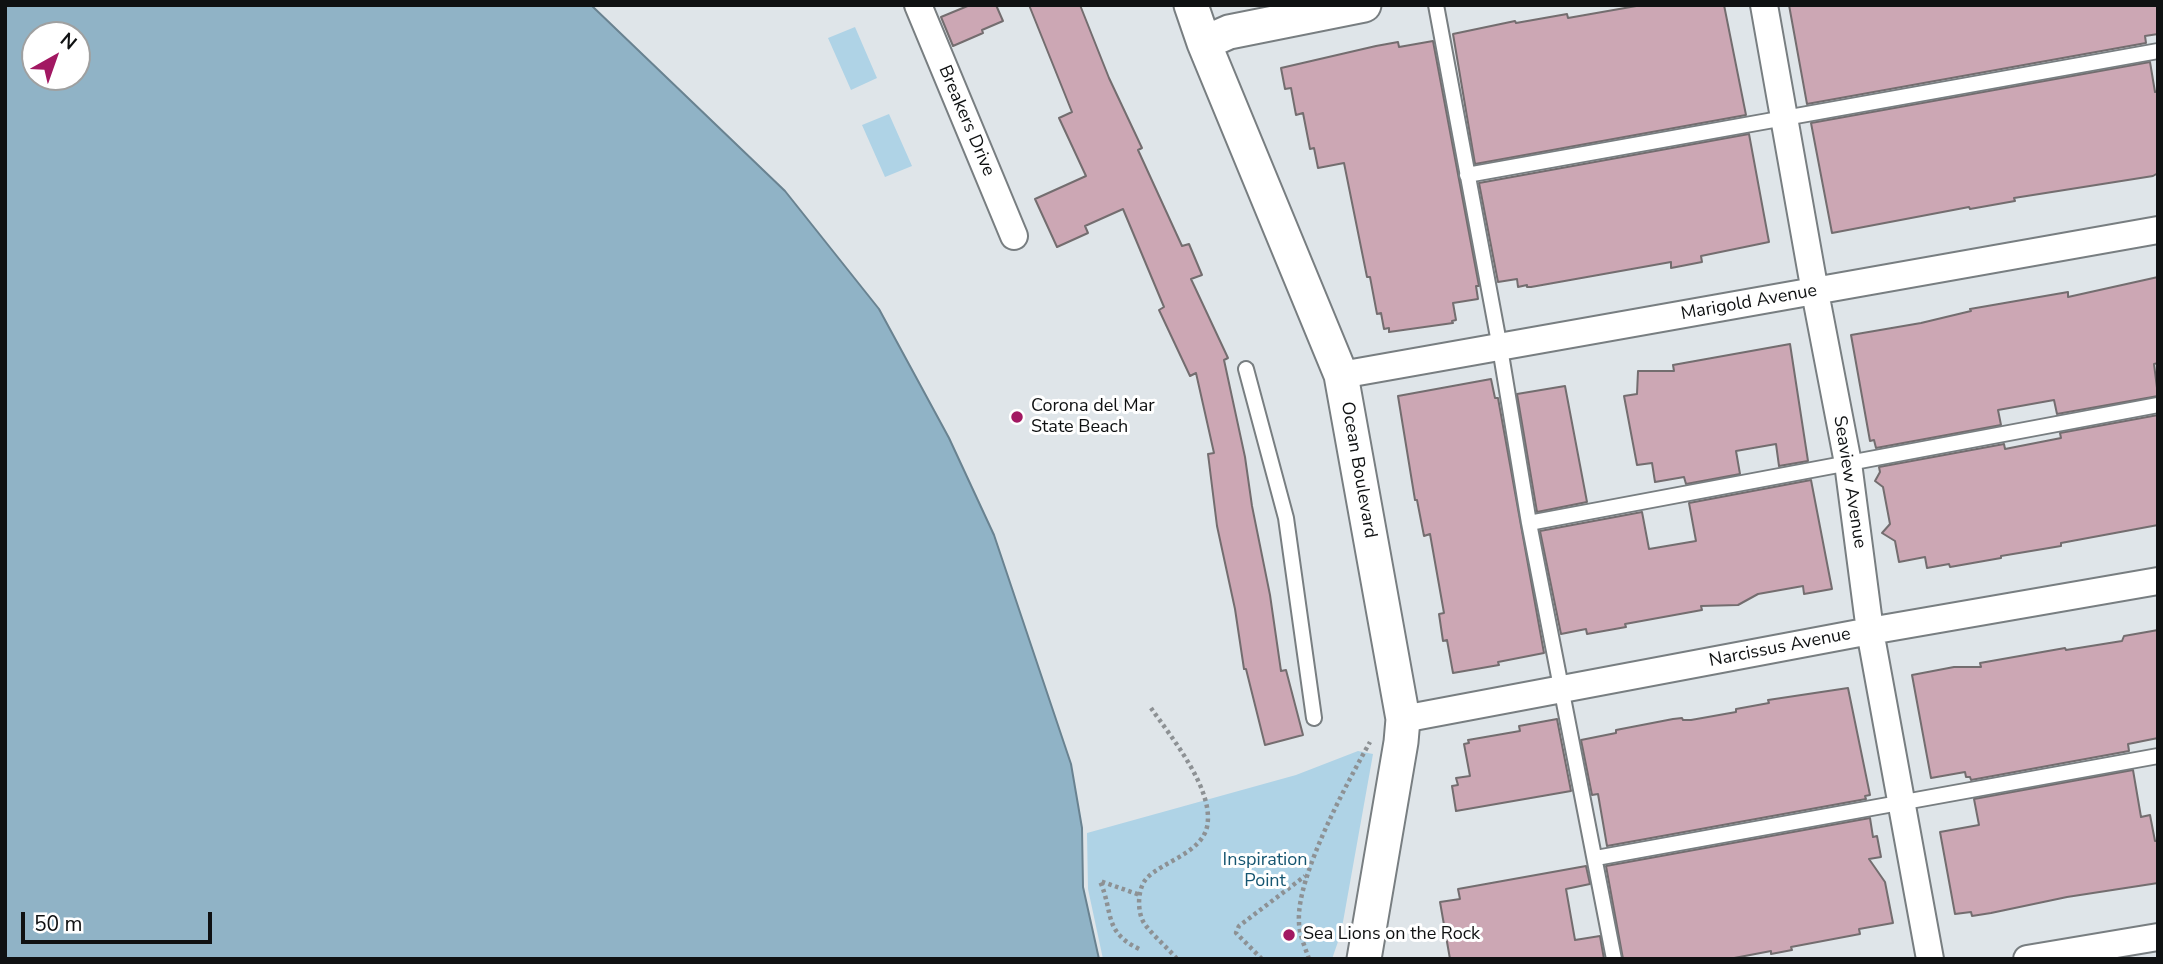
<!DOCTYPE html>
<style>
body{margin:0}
#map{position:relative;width:2163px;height:964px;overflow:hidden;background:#dfe5e9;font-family:"Nunito Sans",sans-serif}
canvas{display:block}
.frame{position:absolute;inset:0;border:7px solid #0f1112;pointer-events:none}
.north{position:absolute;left:21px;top:21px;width:70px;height:70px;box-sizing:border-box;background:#fff;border:2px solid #9fa0a0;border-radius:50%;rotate:40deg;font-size:19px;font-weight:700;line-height:28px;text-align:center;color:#0f1112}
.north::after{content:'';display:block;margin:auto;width:24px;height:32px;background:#a21862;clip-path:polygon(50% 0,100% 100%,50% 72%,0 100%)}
.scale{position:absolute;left:21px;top:912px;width:191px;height:32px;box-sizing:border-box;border:4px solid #0f1112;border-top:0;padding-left:9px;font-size:21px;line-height:24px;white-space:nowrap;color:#0f1112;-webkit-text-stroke:5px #fff;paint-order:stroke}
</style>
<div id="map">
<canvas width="2163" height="964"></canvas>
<div class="frame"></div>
<div class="north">N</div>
<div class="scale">50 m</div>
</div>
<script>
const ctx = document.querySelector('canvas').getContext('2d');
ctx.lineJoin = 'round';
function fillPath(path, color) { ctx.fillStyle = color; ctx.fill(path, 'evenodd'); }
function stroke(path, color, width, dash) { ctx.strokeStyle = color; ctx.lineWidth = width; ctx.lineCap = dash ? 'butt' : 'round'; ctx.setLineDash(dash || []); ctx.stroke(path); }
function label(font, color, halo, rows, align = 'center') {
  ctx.font = font + ' "Nunito Sans",sans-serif'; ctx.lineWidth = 6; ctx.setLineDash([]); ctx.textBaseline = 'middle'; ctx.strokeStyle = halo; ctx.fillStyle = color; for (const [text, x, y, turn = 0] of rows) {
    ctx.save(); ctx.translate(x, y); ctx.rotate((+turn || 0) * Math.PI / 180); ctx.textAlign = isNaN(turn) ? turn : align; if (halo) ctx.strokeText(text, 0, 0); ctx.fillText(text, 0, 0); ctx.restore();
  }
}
fillPath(new Path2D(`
 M 855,27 L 877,78 L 851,90 L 828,38 Z
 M 889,114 L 912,166 L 885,177 L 862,125 Z
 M 1358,751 L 1373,754 L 1341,933 L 1332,959 L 1103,959 L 1088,889 L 1087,833 L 1296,775 Z`), '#afd3e6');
const water = new Path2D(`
 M 5,5 L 591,5 L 785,191 L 879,309 L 949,438 L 994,535 L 1071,764 L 1082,828 L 1083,887 L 1099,959 L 5,959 ZM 35,35 L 77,35 L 77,77 L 35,77 Z`);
fillPath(water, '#90b3c6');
stroke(water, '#698290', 2);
const building = new Path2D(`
 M 970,5 L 996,5 L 1003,21 L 982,30 L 983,33 L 953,46 L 941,17 Z
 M 1029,5 L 1080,5 L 1109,78 L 1142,148 L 1138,150 L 1182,246 L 1189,244 L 1202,275 L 1191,279 L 1228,358 L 1224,360 L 1245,457 L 1252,506 L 1270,595 L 1281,671 L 1286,670 L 1303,735 L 1265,745 L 1246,669 L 1244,669 L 1235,609 L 1217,526 L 1208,454 L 1214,453 L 1196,373 L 1190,376 L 1159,310 L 1164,307 L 1123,209 L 1085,226 L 1088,233 L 1057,247 L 1035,199 L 1086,176 L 1059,118 L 1072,112 Z
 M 1642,5 L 1724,5 L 1746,115 L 1475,164 L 1453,34 L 1515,21 L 1516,23 L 1567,14 L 1568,18 Z
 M 1789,5 L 2158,5 L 2158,34 L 2145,36 L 2146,43 L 1807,104 Z
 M 1433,41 L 1479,286 L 1476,286 L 1478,299 L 1453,303 L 1456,320 L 1452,321 L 1453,323 L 1389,332 L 1389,328 L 1384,329 L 1381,313 L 1377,314 L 1370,277 L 1367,277 L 1344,163 L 1318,168 L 1314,148 L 1310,149 L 1303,113 L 1296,115 L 1291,88 L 1285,89 L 1281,68 L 1376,46 L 1398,42 L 1399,47 Z
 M 2150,62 L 2155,92 L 2158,91 L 2158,173 L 2153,176 L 2014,198 L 2015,201 L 1970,209 L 1969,207 L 1832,233 L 1811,123 Z
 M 1749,134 L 1769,242 L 1701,256 L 1702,262 L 1671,268 L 1671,262 L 1531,287 L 1527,287 L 1527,285 L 1518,287 L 1517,279 L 1498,282 L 1479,183 Z
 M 2158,277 L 2158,363 L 2154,364 L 2158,396 L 2057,414 L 2054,400 L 1998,410 L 2001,425 L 1876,448 L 1874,440 L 1870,441 L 1851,335 L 1921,323 L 1971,311 L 1970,309 L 2068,292 L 2068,297 Z
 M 1790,344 L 1808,461 L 1779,466 L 1776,444 L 1736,451 L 1740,474 L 1686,484 L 1684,477 L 1655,482 L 1652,463 L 1637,465 L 1624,396 L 1637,394 L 1638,371 L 1674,371 L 1673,365 Z
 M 1491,379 L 1495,398 L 1498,398 L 1544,653 L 1498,662 L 1499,665 L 1453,673 L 1447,640 L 1443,641 L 1439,614 L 1444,613 L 1430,534 L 1424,536 L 1417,500 L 1415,500 L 1398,396 Z
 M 1565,386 L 1587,502 L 1537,512 L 1517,394 Z
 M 2158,415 L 2158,525 L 2061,543 L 2061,546 L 2001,556 L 2001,558 L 1950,567 L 1949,564 L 1927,568 L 1925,557 L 1899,562 L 1895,541 L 1882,533 L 1890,524 L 1883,487 L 1875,481 L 1880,472 L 1879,467 L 2004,444 L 2005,449 L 2061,438 L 2060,433 Z
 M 1811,480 L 1832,589 L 1804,594 L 1803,586 L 1758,594 L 1738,605 L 1701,606 L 1702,610 L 1625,624 L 1626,627 L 1587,634 L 1586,629 L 1561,634 L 1540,531 L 1642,512 L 1649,549 L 1696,541 L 1689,503 Z
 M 2158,630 L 2158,738 L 2128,744 L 2129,751 L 1971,780 L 1970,777 L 1966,777 L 1965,772 L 1931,778 L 1912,675 L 1954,667 L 1981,667 L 1980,663 L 2065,648 L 2066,650 L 2122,641 L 2124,636 Z
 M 1848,688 L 1870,795 L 1865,796 L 1866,799 L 1607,846 L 1598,794 L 1592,795 L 1581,740 L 1616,733 L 1616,730 L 1673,719 L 1682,718 L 1683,720 L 1691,720 L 1736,712 L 1736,709 L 1769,703 L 1768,700 Z
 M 1557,719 L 1571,791 L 1456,811 L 1452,786 L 1458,785 L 1456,778 L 1470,776 L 1464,744 L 1469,743 L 1468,740 L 1520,731 L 1519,726 Z
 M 2133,770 L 2141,817 L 2150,815 L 2155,841 L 2158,841 L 2158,883 L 2067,897 L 1991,913 L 1972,916 L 1971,912 L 1955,914 L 1940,832 L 1979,825 L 1974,799 Z
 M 1870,818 L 1873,837 L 1877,836 L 1881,857 L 1869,859 L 1885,882 L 1893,923 L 1859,929 L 1860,934 L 1791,947 L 1792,950 L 1771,954 L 1771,951 L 1729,959 L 1623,959 L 1606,866 Z
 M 1586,866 L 1590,884 L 1566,889 L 1575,940 L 1600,936 L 1604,959 L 1450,959 L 1440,902 L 1460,899 L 1458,889 Z`);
fillPath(building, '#cca7b4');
stroke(building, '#736d6f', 2);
const service = new Path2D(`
 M 1436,5 L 1500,348 L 1529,523 L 1614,959
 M 1467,175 L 2158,51
 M 1246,369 L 1286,518 L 1314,718
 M 1529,523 L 2158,405
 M 1596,858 L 2158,756`);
const minor = new Path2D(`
 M 918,5 L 1014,236
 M 1764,5 L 1815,292 L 1848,463 L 1870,631 L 1930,959
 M 1341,375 L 2158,230
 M 1403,719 L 1870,631 L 2158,581
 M 2027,959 L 2158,937`);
const tertiary = new Path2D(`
 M 1191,5 L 1204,43 L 1341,375 L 1403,719 L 1401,742 L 1364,959
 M 1204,43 L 1229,32 L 1364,5`);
stroke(service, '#787e81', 18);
stroke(minor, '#787e81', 30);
stroke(tertiary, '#787e81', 37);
stroke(new Path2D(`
 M 1151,708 C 1171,737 1215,790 1207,827 C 1201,853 1162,862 1147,878 C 1137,888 1137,912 1144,923 C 1153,936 1167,947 1177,959
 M 1139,949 C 1103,931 1114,914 1100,881 L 1140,895
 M 1262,959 L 1236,933 L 1239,926 L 1305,876
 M 1309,959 C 1305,947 1299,934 1299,922 C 1296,877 1347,783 1370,742`), '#8d9194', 4.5, [3.5, 3.5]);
stroke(service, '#fff', 14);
stroke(minor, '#fff', 26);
stroke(tertiary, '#fff', 33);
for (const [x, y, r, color] of [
 [1017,417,7,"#a21862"],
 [1289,935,7,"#a21862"]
]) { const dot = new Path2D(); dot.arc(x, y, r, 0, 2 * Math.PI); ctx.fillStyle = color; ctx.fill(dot); stroke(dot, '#fff', 2.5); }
label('18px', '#0f1112', '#fff', [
 ["Breakers Drive",966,121,67],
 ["Marigold Avenue",1749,303,-10],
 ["Ocean Boulevard",1358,470,80],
 ["Seaview Avenue",1849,482,81],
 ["Narcissus Avenue",1780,648,-11]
]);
label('18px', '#0f1112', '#fff', [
 ["Corona del Mar",1031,407],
 ["State Beach",1031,428],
 ["Sea Lions on the Rock",1303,935]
], 'left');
label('18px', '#165671', '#fff', [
 ["Inspiration",1265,861],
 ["Point",1265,882]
]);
</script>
